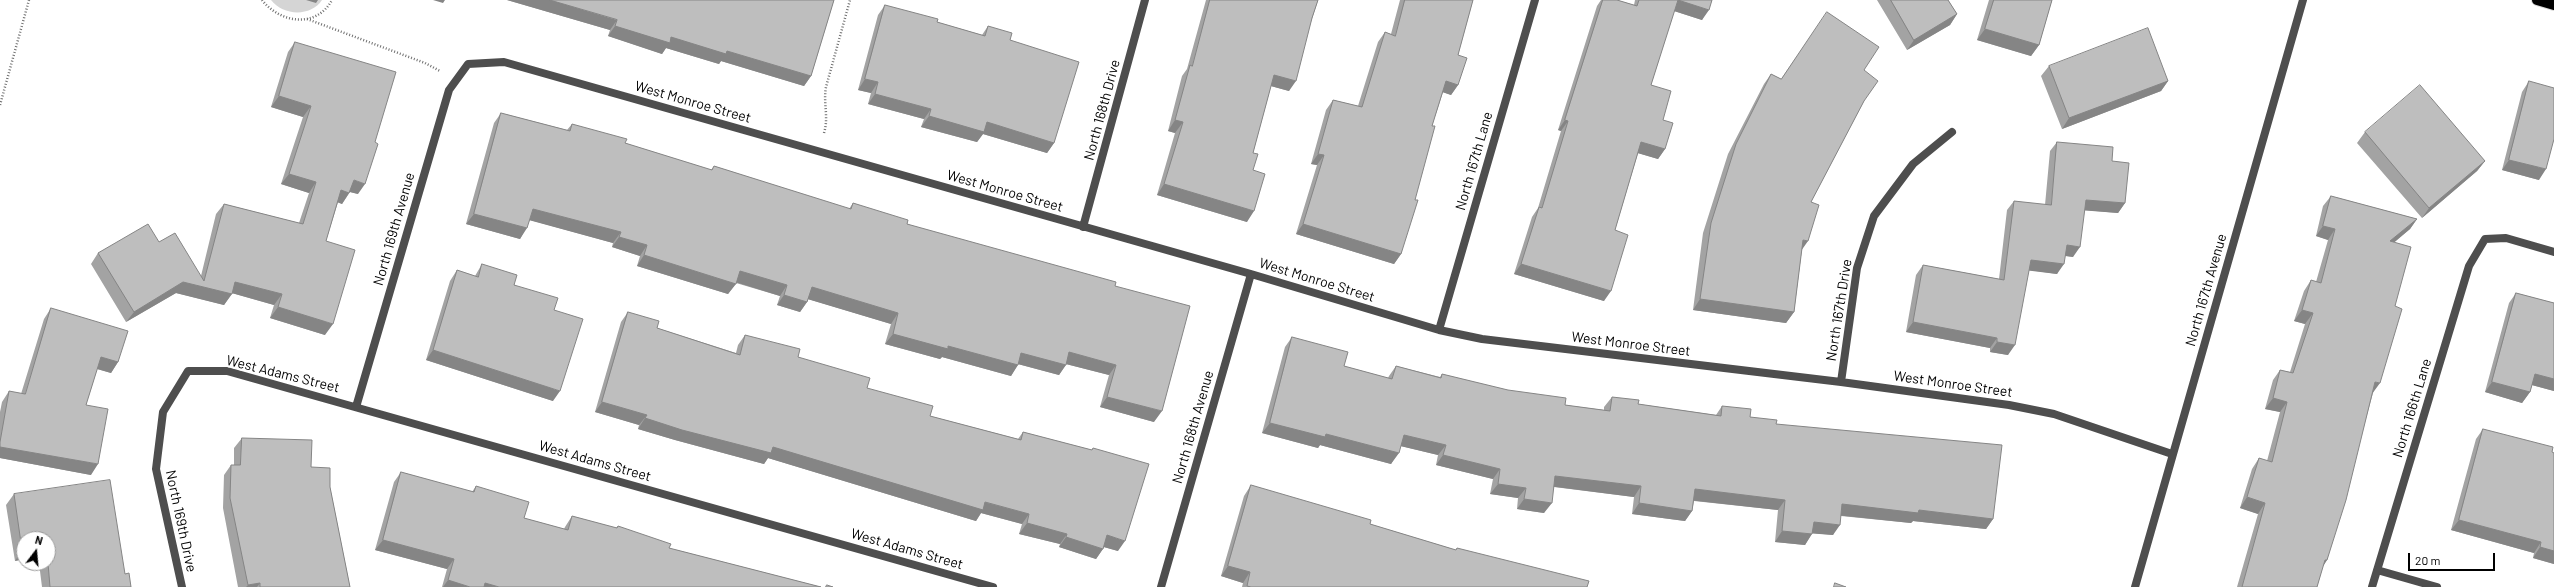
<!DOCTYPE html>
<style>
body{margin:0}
#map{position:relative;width:2554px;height:587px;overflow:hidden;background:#fff;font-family:Barlow,sans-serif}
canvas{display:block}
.north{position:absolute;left:16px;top:531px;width:40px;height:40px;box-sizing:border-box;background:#fff;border:1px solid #999;border-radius:50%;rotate:16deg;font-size:11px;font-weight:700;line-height:16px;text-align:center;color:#000}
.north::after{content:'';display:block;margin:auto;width:14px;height:18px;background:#000;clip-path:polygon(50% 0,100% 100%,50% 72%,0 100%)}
.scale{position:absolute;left:2408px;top:553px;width:87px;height:18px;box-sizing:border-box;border:2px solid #000;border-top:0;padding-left:5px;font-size:12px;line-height:14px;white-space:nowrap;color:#000;-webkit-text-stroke:3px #fff;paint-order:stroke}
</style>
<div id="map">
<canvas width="2554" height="587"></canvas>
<div class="north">N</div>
<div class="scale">20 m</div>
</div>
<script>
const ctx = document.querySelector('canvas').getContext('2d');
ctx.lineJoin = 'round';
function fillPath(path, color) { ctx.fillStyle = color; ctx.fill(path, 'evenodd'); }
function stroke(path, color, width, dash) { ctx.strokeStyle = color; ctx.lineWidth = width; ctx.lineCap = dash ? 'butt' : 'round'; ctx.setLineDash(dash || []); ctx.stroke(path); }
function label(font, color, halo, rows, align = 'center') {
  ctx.font = font + ' Barlow,sans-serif'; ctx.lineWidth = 4; ctx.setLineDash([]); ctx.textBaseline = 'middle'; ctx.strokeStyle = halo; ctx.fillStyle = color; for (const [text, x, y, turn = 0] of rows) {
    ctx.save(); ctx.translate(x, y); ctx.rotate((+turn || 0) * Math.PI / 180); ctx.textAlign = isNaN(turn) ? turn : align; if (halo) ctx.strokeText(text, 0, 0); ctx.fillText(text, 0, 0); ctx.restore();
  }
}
fillPath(new Path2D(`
 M 271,0 L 322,0 C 311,17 283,16 271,0 Z`), '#d5d5d5');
const primary = new Path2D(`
 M 2537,0 L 2554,5`);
stroke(primary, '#dbdbdb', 12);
stroke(new Path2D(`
 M 262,0 C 280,23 316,29 332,0
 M 307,19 L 425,63 L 440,71
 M 0,105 L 29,0
 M 824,133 C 829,117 823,103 826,87 L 850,0`), '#707070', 2.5, [1, 2]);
stroke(new Path2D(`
 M 1083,227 L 1145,0
 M 1439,330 L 1535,0
 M 1841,382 L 1857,268 L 1874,216 L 1913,164 L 1952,132
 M 356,407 L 449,90 L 468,64 L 504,62 L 1251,274 L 1439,330 L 1482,339 L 1841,382 L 2009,405 L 2054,414 L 2172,454
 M 2377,570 L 2437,587
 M 182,587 L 156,469 L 163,412 L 188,371 L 227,371 L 993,587
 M 1161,587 L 1251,274
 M 2372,587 L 2469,266 L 2485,239 L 2506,238 L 2554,252`), '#4e4e4e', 8);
stroke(new Path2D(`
 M 2135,587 L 2303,0`), '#4e4e4e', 8);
stroke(primary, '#000', 10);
fillPath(new Path2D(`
 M 507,0 L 834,0 L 811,76 L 804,86 L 721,61 L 719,64 L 666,48 L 662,54 L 608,36 L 610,30 Z
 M 1206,0 L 1318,0 L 1289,91 L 1271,86 L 1253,153 L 1253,170 L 1247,222 L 1157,195 L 1175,133 L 1168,131 L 1182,76 L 1187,69 Z
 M 1400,0 L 1473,0 L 1458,55 L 1458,85 L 1451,95 L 1443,92 L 1432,126 L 1401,254 L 1394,264 L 1296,234 L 1317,165 L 1311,164 L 1326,110 L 1333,100 L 1358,106 L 1378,42 L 1385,32 L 1391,34 Z
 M 1601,0 L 1617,0 L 1634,5 L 1635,0 L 1712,0 L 1702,20 L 1674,11 L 1651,85 L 1663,120 L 1665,149 L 1658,159 L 1638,153 L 1615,230 L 1604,301 L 1514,274 L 1532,217 L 1538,208 L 1561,131 L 1558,130 L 1597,6 Z
 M 1877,0 L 1948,0 L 1957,14 L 1950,25 L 1907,50 Z
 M 1989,0 L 2052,0 L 2039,45 L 2031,56 L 1977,40 Z
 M 885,5 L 937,22 L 982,35 L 988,26 L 1010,40 L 1054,143 L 1047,153 L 983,134 L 977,142 L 921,127 L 924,119 L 868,104 L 871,93 L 858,90 L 878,15 Z
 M 295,42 L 358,194 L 350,192 L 342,204 L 338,202 L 326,241 L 325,335 L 270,318 L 274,305 L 232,293 L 224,305 L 176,293 L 126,322 L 91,264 L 98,253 L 159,242 L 201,276 L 216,214 L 224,204 L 299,223 L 309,193 L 281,184 L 303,117 L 271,107 L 288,52 Z
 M 2049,66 L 2168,81 L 2161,91 L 2062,129 L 2041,76 Z
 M 1864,70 L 1864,101 L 1811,202 L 1802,249 L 1794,312 L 1786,323 L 1693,310 L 1703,233 L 1728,154 L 1764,84 L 1771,74 L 1781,79 Z
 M 2529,81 L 2539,180 L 2502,170 L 2522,92 Z
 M 501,113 L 567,130 L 572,124 L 625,143 L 711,170 L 714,166 L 849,209 L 853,203 L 907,224 L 1115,286 L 1154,422 L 1100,407 L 1109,375 L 1066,364 L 1059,375 L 1018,364 L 1011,376 L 942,357 L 940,359 L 885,344 L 891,324 L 808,299 L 807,302 L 800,312 L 777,305 L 780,296 L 736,283 L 728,294 L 637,266 L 640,256 L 612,247 L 613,243 L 530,220 L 520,239 L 466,224 L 494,123 Z
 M 2365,132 L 2485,161 L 2477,171 L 2422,218 L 2357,143 Z
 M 2057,142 L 2112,161 L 2125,203 L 2118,213 L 2084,210 L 2073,257 L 2065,256 L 2057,274 L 2029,270 L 2008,355 L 1990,352 L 1990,348 L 1906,332 L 1916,275 L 1923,265 L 1999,279 L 2007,210 L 2014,201 L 2045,205 L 2050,151 Z
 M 2331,196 L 2417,219 L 2410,229 L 2394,242 L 2395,306 L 2373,393 L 2327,560 L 2323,566 L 2317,587 L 2237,587 L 2258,514 L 2240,508 L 2252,469 L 2259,458 L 2267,461 L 2280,412 L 2265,409 L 2273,380 L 2280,370 L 2290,372 L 2305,324 L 2294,321 L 2304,291 L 2311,280 L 2316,282 L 2328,240 L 2316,236 L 2323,206 Z
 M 482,264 L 554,310 L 553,401 L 426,360 L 450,281 L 457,270 L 475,276 Z
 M 2516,293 L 2554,303 L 2554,391 L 2532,385 L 2530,392 L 2522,403 L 2485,392 L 2509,303 Z
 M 51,308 L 118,362 L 111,373 L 97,369 L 86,405 L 91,475 L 0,458 L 0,412 L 2,402 L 9,391 L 21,394 L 44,319 Z
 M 628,312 L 657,328 L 736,353 L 738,345 L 745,335 L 798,357 L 867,388 L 930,416 L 1018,439 L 1023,432 L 1092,450 L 1093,448 L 1118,551 L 1104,547 L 1096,559 L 1059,547 L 1060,544 L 1019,534 L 1022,524 L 981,513 L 976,521 L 768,458 L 764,464 L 675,440 L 638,429 L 639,425 L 595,412 L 621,322 Z
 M 1292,337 L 1344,366 L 1388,378 L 1389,376 L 1396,366 L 1440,377 L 1442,374 L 1565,405 L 1604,410 L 1604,407 L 1612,397 L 1638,404 L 1716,415 L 1722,406 L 1750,417 L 1776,424 L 1993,519 L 1986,529 L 1913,521 L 1911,523 L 1841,516 L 1833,535 L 1812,533 L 1805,545 L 1775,542 L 1778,510 L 1694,501 L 1692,511 L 1685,521 L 1632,514 L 1634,497 L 1554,487 L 1544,513 L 1517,509 L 1518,498 L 1490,494 L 1493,479 L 1436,465 L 1438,455 L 1401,446 L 1391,464 L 1320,445 L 1318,448 L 1262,433 L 1285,347 Z
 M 2483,429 L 2554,453 L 2554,564 L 2533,558 L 2534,553 L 2451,530 L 2476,439 Z
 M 242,438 L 311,467 L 330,487 L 350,587 L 238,587 L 223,508 L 224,475 L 231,465 L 234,465 L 234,448 Z
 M 401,472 L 472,492 L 476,486 L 524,518 L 564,529 L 565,527 L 572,516 L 616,528 L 618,526 L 669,548 L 821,587 L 442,587 L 447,569 L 375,550 L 394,482 Z
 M 1251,485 L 1370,524 L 1456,550 L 1457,548 L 1587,587 L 1242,587 L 1243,583 L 1221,576 L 1244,496 Z
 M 14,494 L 125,574 L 131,587 L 42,587 L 39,563 L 48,563 L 48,539 L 24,559 L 15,561 L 6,505 Z`), '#a3a3a3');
fillPath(new Path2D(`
 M 306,0 L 318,0 L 316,3 Z
 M 433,0 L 445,0 L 443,3 Z
 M 507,0 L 550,0 L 617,20 L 610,30 Z
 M 1678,0 L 1709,10 L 1702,20 L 1671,10 Z
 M 1957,14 L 1950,25 L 1907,50 L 1914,40 Z
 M 615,26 L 671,37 L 727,51 L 811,76 L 804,86 L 721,61 L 719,64 L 666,48 L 662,54 L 608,36 Z
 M 1985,29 L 2039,45 L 2031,56 L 1977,40 Z
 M 1274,75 L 1296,81 L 1289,91 L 1267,85 Z
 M 865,79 L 878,82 L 871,93 L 858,90 Z
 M 1446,81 L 1458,85 L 1451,95 L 1439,91 Z
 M 2168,81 L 2161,91 L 2062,129 L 2069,118 Z
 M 875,94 L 931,109 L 924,119 L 868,104 Z
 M 279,96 L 311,106 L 303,117 L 271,107 Z
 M 929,116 L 987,122 L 1054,143 L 1047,153 L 983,134 L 977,142 L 921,127 Z
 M 1175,120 L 1183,122 L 1175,133 L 1168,131 Z
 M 1565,120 L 1568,121 L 1561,131 L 1558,130 Z
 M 1641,142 L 1665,149 L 1658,159 L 1634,152 Z
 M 1318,154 L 1324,155 L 1317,165 L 1311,164 Z
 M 2509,160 L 2546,169 L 2539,180 L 2502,170 Z
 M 2485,161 L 2477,171 L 2422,218 L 2429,208 Z
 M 289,174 L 316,182 L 309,193 L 281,184 Z
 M 354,180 L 365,184 L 358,194 L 346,191 Z
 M 1164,184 L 1254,211 L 1247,222 L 1157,195 Z
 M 341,190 L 349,193 L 342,204 L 334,201 Z
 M 2086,200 L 2125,203 L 2118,213 L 2079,210 Z
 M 533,209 L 621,232 L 613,243 L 525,219 Z
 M 474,214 L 527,228 L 520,239 L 466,224 Z
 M 2417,219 L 2410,229 L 2383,252 L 2390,241 Z
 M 1303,224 L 1401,254 L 1394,264 L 1296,234 Z
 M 2323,226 L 2335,229 L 2328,240 L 2316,236 Z
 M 619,237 L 647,245 L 640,256 L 612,247 Z
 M 1803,240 L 1808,241 L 1801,251 Z
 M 2067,245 L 2080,247 L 2073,257 L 2060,255 Z
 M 644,255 L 736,284 L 728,294 L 637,266 Z
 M 2031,260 L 2064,264 L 2057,274 L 2024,270 Z
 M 1521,264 L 1611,291 L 1604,301 L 1514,274 Z
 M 740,271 L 787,285 L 780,296 L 732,281 Z
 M 183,282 L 232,294 L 224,305 L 176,293 L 126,322 L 134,312 Z
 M 235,282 L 282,294 L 274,305 L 228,292 Z
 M 812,287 L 898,313 L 891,324 L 804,298 Z
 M 784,295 L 807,302 L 800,312 L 777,305 Z
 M 1700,299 L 1794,312 L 1786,323 L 1693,310 Z
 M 278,307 L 333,324 L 325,335 L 270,318 Z
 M 2302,310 L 2313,313 L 2305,324 L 2294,321 Z
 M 1913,322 L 1997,338 L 1990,348 L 1906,332 Z
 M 893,334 L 948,346 L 1018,365 L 1011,376 L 942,357 L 940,359 L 885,344 Z
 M 1997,342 L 2015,345 L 2008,355 L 1990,352 Z
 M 433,350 L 560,391 L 553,401 L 426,360 Z
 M 1069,352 L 1116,365 L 1109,375 L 1062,363 Z
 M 1021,353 L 1066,365 L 1059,375 L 1014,363 Z
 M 101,357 L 118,362 L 111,373 L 94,368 Z
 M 2535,374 L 2554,379 L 2554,391 L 2528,384 Z
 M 2375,382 L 2380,383 L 2372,394 Z
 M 2492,382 L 2530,392 L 2522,403 L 2485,392 Z
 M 1107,397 L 1162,411 L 1154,422 L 1100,407 Z
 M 2273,398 L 2287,402 L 2280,412 L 2265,409 Z
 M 602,402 L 647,415 L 639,425 L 595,412 Z
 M 645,418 L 773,447 L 1029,514 L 1022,524 L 981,513 L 976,521 L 768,458 L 764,464 L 675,440 L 638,429 Z
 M 1270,423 L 1326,434 L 1399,453 L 1391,464 L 1320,445 L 1318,448 L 1262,433 Z
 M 1404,435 L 1446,445 L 1438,455 L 1396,445 Z
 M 0,447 L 98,464 L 91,475 L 0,458 Z
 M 1443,455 L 1500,469 L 1493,479 L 1436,465 Z
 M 1555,476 L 1641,486 L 1634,497 L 1548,486 Z
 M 1498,484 L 1526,488 L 1518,498 L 1490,494 Z
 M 1695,489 L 1785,500 L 1778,510 L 1688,500 Z
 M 2247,497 L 2265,503 L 2258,514 L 2240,508 Z
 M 1524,499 L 1552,503 L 1544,513 L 1517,509 Z
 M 1639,503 L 1692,511 L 1685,521 L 1632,514 Z
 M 1842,504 L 1919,510 L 1993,519 L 1986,529 L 1913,521 L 1911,523 L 1835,515 Z
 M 2459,520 L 2541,542 L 2534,553 L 2451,530 Z
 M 1814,522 L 1840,525 L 1833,535 L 1806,533 Z
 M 1027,523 L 1067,534 L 1060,544 L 1019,534 Z
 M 1782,531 L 1812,534 L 1805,545 L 1775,542 Z
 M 1107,535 L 1125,541 L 1118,551 L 1100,546 Z
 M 1066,537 L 1103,549 L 1096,559 L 1059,547 Z
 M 383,540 L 454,559 L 447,569 L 375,550 Z
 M 2540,547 L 2554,551 L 2554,564 L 2533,558 Z
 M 22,550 L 24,550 L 24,559 L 15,561 Z
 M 2325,560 L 2327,560 L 2320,571 Z
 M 1228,566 L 1250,572 L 1243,583 L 1221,576 Z
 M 448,580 L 470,587 L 443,587 Z
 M 260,583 L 257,587 L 246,587 L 248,585 Z
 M 485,583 L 499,587 L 483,587 Z`), '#858585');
const building = new Path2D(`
 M 550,0 L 834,0 L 811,76 L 727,51 L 726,54 L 671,37 L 670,43 L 615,26 L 617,20 Z
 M 1210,0 L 1318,0 L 1312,18 L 1296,81 L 1274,75 L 1253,153 L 1258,154 L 1253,170 L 1265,174 L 1254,211 L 1164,184 L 1183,122 L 1175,120 L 1190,65 L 1192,66 Z
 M 1405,0 L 1473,0 L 1458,55 L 1467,58 L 1458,85 L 1446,81 L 1432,126 L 1435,126 L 1415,200 L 1418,200 L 1401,254 L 1303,224 L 1324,155 L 1318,154 L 1333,100 L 1362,107 L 1385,32 L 1395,36 Z
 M 1603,0 L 1617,0 L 1637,6 L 1639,0 L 1712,0 L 1709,10 L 1678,0 L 1651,85 L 1671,91 L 1663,120 L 1673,123 L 1665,149 L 1641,142 L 1615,230 L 1628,235 L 1611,291 L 1521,264 L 1539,207 L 1542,208 L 1568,121 L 1565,120 Z
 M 1891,0 L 1948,0 L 1957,14 L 1914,40 Z
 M 1994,0 L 2052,0 L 2039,45 L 1985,29 Z
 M 885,5 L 938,19 L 937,22 L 985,36 L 988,26 L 1012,33 L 1010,40 L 1079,62 L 1054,143 L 987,122 L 984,132 L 929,116 L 931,109 L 875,94 L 878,82 L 865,79 Z
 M 1827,12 L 1879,47 L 1864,70 L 1878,81 L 1864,101 L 1811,202 L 1819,205 L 1808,241 L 1803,240 L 1794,312 L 1700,299 L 1711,223 L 1736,144 L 1771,74 L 1781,79 Z
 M 2148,28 L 2168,81 L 2069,118 L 2049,66 Z
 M 295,42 L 396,72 L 375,142 L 378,144 L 365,184 L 354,180 L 349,193 L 341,190 L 326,241 L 355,250 L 333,324 L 278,307 L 282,294 L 235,282 L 232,294 L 183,282 L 134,312 L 98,253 L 148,224 L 159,242 L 175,233 L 204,281 L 224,204 L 303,224 L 316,182 L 289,174 L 311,106 L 279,96 Z
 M 2529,81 L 2554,88 L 2554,139 L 2546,169 L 2509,160 Z
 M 2420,85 L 2485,161 L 2429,208 L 2365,132 Z
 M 501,113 L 570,131 L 572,124 L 627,139 L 625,143 L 712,170 L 714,166 L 851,209 L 853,203 L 908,220 L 907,224 L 1116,282 L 1115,286 L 1190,306 L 1162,411 L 1107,397 L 1116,365 L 1069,352 L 1066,365 L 1021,353 L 1018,365 L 948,346 L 948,349 L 893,334 L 898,313 L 812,287 L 807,302 L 784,295 L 787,285 L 740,271 L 736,284 L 644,255 L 647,245 L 619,237 L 621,232 L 533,209 L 527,228 L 474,214 Z
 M 2057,142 L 2113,147 L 2112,161 L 2129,163 L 2125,203 L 2086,200 L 2080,247 L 2067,245 L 2064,264 L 2031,260 L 2015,345 L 1997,342 L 1997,338 L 1913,322 L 1923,265 L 2004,280 L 2014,201 L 2051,205 Z
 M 2331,196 L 2417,219 L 2390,241 L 2411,247 L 2395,306 L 2402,309 L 2380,383 L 2375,382 L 2346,500 L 2327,560 L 2325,560 L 2317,587 L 2242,587 L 2265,503 L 2247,497 L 2259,458 L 2272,462 L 2287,402 L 2273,398 L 2280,370 L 2293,373 L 2313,313 L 2302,310 L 2311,280 L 2321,283 L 2335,229 L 2323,226 Z
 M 482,264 L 517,275 L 514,285 L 558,298 L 554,310 L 583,319 L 560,391 L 433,350 L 457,270 L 478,277 Z
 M 2516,293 L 2554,303 L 2554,379 L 2535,374 L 2530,392 L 2492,382 Z
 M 51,308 L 128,331 L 118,362 L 101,357 L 86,405 L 108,409 L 98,464 L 0,447 L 0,442 L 9,391 L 25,394 Z
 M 628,312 L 659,321 L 657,328 L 740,355 L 745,335 L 800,349 L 798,357 L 870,378 L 867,388 L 933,406 L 930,416 L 1021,440 L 1023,432 L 1092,450 L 1093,448 L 1149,464 L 1125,541 L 1107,535 L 1103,549 L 1066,537 L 1067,534 L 1027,523 L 1029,514 L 985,502 L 983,510 L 773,447 L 771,453 L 682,430 L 645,418 L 647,415 L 602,402 Z
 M 1292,337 L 1348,352 L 1344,366 L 1392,379 L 1396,366 L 1441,378 L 1442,374 L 1508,390 L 1566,398 L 1565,405 L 1610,411 L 1612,397 L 1639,400 L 1638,404 L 1721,416 L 1722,406 L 1751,409 L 1750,417 L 1777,420 L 1776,424 L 2002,445 L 1993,519 L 1919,510 L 1918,513 L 1842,504 L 1840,525 L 1814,522 L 1812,534 L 1782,531 L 1785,500 L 1695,489 L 1692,511 L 1639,503 L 1641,486 L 1555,476 L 1552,503 L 1524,499 L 1526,488 L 1498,484 L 1500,469 L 1443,455 L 1446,445 L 1404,435 L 1399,453 L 1326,434 L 1325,437 L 1270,423 Z
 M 2483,429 L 2553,447 L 2552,452 L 2554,453 L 2554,551 L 2540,547 L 2541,542 L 2459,520 Z
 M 242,438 L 312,440 L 311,467 L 330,468 L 330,487 L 350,587 L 260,587 L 260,583 L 248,585 L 230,498 L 231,465 L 240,465 Z
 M 401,472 L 474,492 L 476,486 L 529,502 L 524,518 L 568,530 L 572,516 L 617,528 L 618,526 L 671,544 L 669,548 L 821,587 L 499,587 L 485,583 L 484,587 L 470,587 L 448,580 L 454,559 L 383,540 Z
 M 110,480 L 125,574 L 129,573 L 131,587 L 50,587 L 48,563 L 48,539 L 24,539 L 24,550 L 22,550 L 14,494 Z
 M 1251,485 L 1371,520 L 1370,524 L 1456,550 L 1457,548 L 1589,581 L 1587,587 L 1251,587 L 1247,586 L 1250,572 L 1228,566 Z
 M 1835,583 L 1846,587 L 1834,587 Z
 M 827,585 L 833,587 L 826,587 Z`);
fillPath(building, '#bebebe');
stroke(building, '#858585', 1);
label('14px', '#000', '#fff', [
 ["West Monroe Street",693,102,16],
 ["North 168th Drive",1102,110,-75],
 ["North 167th Lane",1474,161,-74],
 ["West Monroe Street",1005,191,16],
 ["North 169th Avenue",394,229,-74],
 ["West Monroe Street",1317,280,17],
 ["North 167th Avenue",2206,290,-74],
 ["North 167th Drive",1839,310,-81],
 ["West Monroe Street",1631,344,7],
 ["West Adams Street",283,374,14],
 ["West Monroe Street",1953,384,8],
 ["North 166th Lane",2412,408,-73],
 ["North 168th Avenue",1193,427,-74],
 ["West Adams Street",595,461,16],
 ["North 169th Drive",181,521,78],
 ["West Adams Street",907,549,16]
]);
</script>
